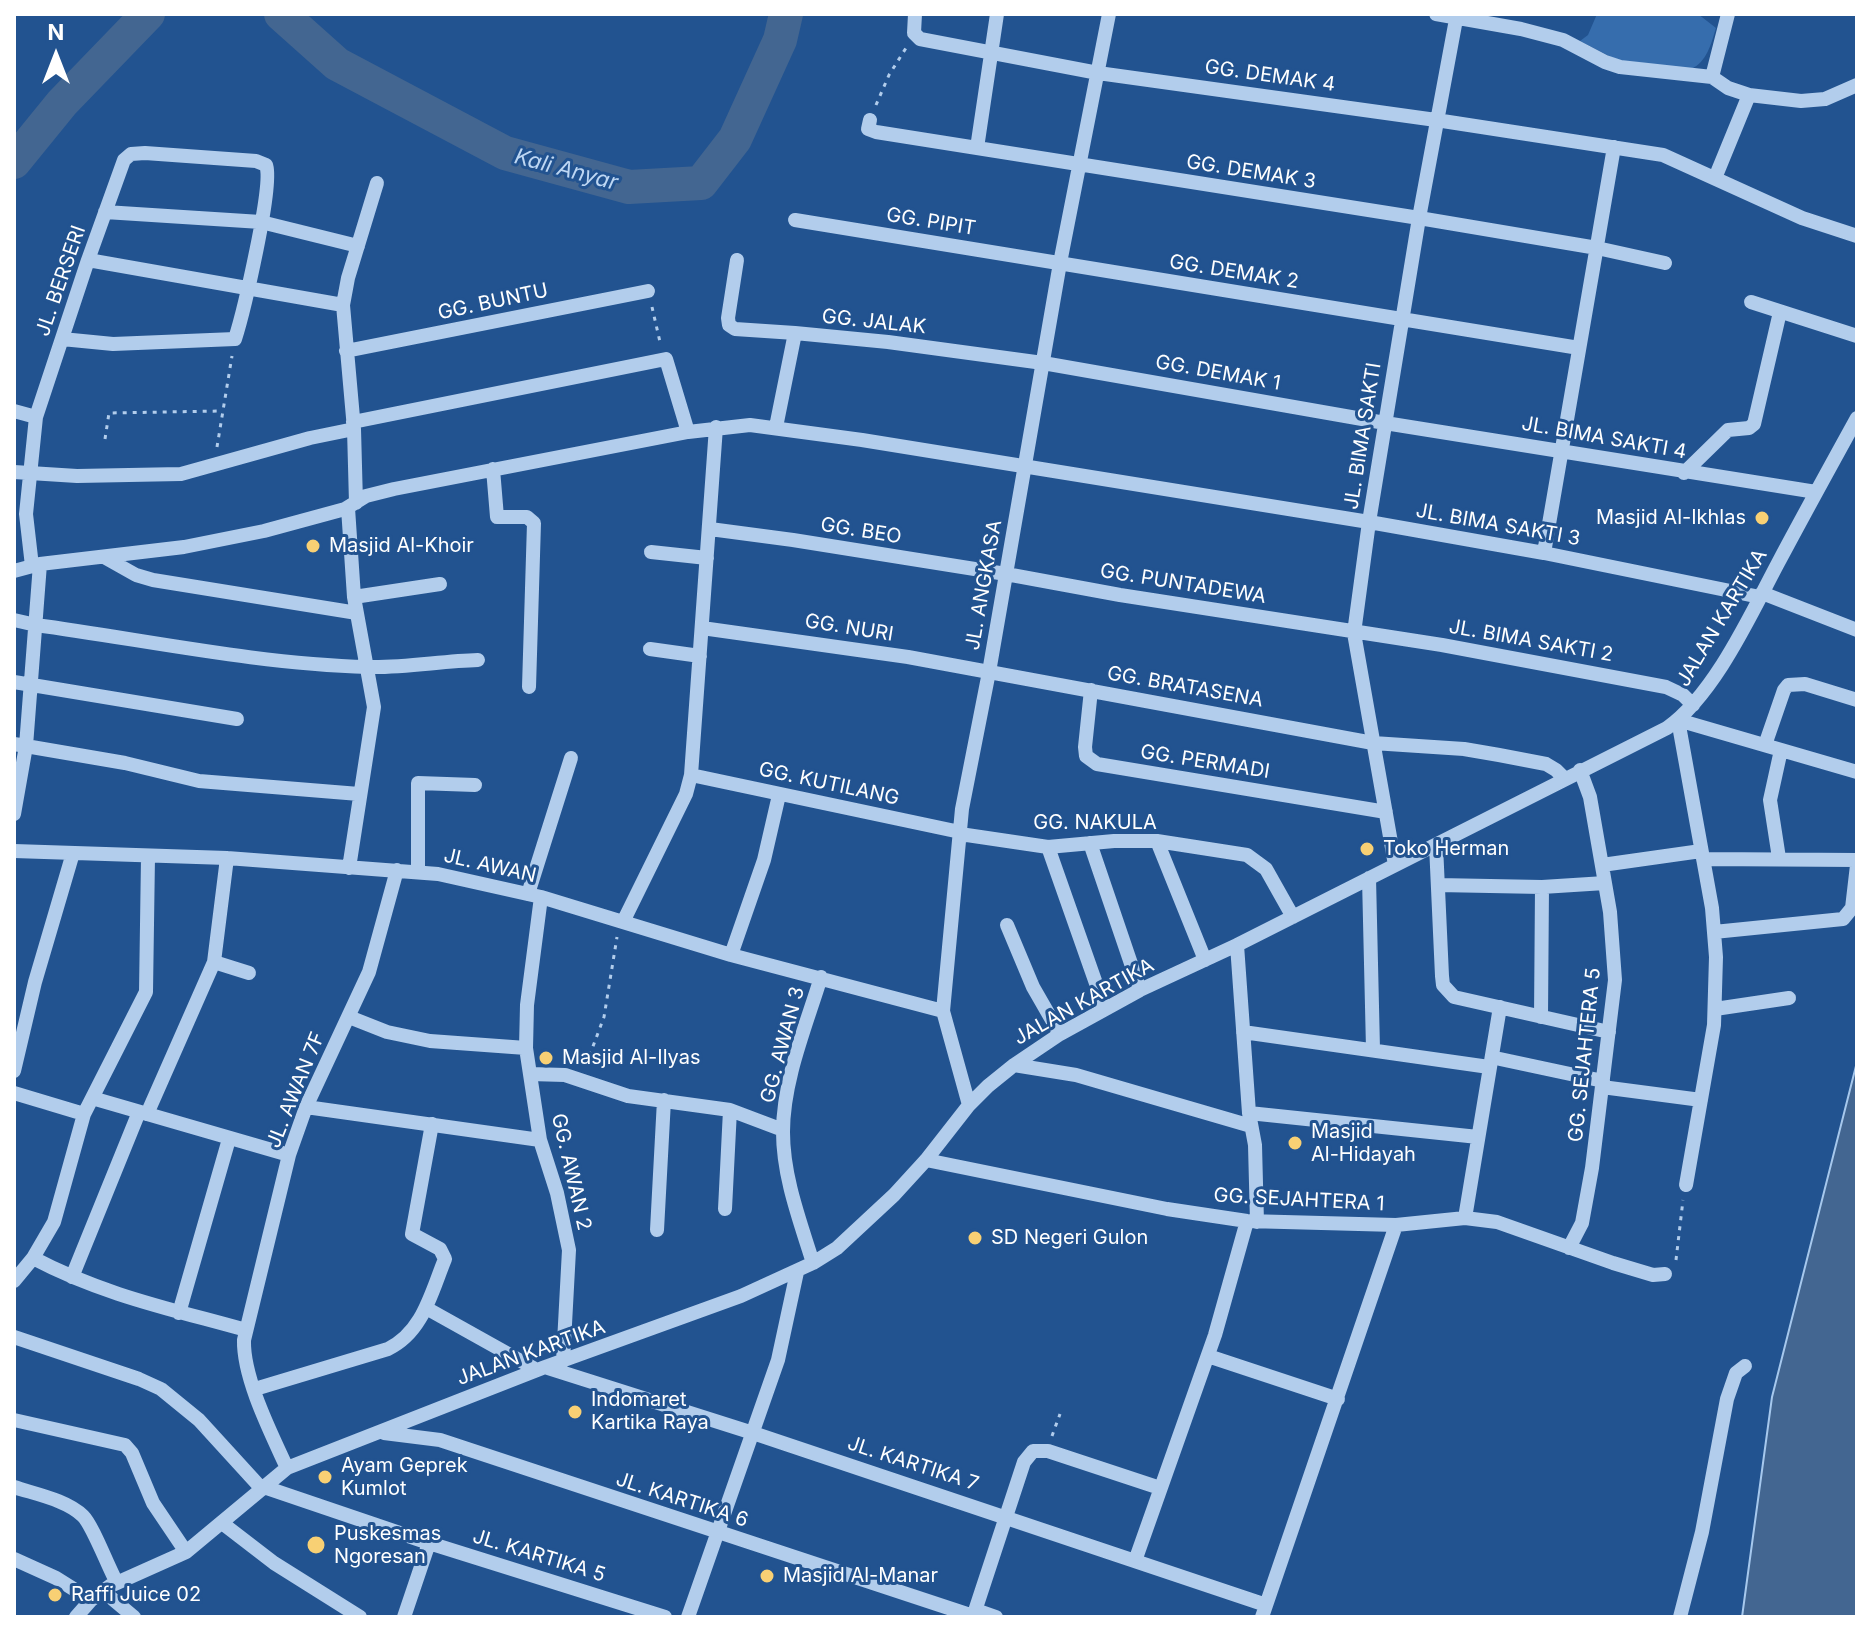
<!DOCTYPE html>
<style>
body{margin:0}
#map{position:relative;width:1871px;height:1631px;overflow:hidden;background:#225390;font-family:Inter,sans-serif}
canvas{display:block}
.frame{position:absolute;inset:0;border:16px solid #fff;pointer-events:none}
.north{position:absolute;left:16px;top:16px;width:80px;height:80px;-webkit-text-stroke:6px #225390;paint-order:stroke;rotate:0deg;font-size:22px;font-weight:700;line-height:32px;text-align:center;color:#fff}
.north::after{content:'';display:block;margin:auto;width:28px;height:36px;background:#fff;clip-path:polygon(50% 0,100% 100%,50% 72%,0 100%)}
</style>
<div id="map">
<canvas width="1871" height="1631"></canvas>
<div class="frame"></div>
<div class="north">N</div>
</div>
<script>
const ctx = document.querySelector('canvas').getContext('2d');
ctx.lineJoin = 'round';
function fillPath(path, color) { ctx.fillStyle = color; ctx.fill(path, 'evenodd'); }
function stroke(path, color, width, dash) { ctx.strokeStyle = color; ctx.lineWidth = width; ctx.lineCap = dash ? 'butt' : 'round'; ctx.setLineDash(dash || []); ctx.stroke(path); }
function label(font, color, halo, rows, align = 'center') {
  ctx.font = font + ' Inter,sans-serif'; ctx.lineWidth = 6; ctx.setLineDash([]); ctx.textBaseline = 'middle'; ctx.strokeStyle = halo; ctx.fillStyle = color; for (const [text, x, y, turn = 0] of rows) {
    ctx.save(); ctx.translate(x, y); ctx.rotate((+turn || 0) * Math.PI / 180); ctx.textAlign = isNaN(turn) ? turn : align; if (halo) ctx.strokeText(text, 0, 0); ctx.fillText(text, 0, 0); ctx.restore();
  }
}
fillPath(new Path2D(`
 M 1597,14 L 1698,14 L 1716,28 C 1711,44 1707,62 1691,69 L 1617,60 L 1580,41 L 1588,35 Z`), '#366dad');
const water = new Path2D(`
 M 1857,1062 L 1857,1617 L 1742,1617 L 1772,1397 Z`);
fillPath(water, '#436691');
stroke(water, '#a6c8ed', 2);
stroke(new Path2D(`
 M 281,14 L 337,64 L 505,153 L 629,187 L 701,183 L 735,139 L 780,40 L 786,14
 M 14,162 L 62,103 L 148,14`), '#436691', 34);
stroke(new Path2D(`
 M 876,105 L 889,75 L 906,48
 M 652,307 L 660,342
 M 105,439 L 109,413 L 221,411
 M 217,447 L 232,356
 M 586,1065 L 604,1017 L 617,937
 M 1676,1260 L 1683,1200
 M 1052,1436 L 1060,1414`), '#b2cdec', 3, [4, 6]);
stroke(new Path2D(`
 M 915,14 L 914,33 L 920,39 L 1098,73 L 1436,120 L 1663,155 L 1802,218 L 1857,236
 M 1436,14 L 1521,29 L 1563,40 L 1605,62 L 1620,67 L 1712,77 L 1728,88 L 1749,95 L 1801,101 L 1825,99 L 1857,85
 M 1712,77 L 1728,14
 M 870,120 L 868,129 L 876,132 L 1419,218 L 1597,248 L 1665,263
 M 977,148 L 997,14
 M 1715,178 L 1749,95
 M 105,212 L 261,222 L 358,246
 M 795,220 L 1579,348
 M 88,260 L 343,305
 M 737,260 L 728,318 L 729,325 L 735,329 L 795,333
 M 1751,302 L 1857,336
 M 346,351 L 648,291
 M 14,411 L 36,417
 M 353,422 L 666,359 L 688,432
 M 776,427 L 795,333 L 888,342 L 1043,363 L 1385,423 L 1816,492
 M 493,469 L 497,517 L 527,517 L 534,523 L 529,687
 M 14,472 L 77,476 L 181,474 L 310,438 L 354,429
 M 1684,473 L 1728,430 L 1749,428 L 1754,424 L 1780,312
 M 356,503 L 354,429 L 343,305 L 348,278 L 377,183
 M 348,508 L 354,597 L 374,707 L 349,868
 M 710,529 L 793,540 L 1006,574 L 1120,595 L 1442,645 L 1666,687 L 1683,695 L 1693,705
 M 651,552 L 707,558
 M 1544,553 L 1614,147
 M 104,557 L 136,575 L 153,580 L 357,613
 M 32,566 L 26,514 L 36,417 L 88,260 L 124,160 L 131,154 L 145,153 L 256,161 L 266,165 C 274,184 243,314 235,339 L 113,344 L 62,339
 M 14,571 L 40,564 L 184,547 L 264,531 L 345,509 L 366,496 L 394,489 L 688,432 L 750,425 L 862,440 L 1369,522 L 1544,553 L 1760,597
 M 1762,593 L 1857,630
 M 354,597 L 440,584
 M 14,620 L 36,625
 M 36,625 C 146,640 257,664 368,667 C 405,668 441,661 478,660
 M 702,628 L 908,657 L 1373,743 L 1464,749 L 1499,755 L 1546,764 L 1556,770 L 1564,778
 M 650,649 L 700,656
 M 14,682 L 237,719
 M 1091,690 L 1085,747 L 1086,756 L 1097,764 L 1386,812
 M 14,744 L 125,763 L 199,781 L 359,794
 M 1765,745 L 1784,690 L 1788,685 L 1805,684 L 1857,700
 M 691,775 L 960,832
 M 14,814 L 26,746 L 40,564
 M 960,834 L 1048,847 L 1114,841 L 1157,841 L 1247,855 L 1266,869 L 1293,917
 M 1157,841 L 1205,960
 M 1090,843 L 1140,990
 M 1436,845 L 1442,976 L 1443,985 L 1454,997 L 1609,1032
 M 1048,847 L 1105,1009
 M 14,851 L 227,858 L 438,874 L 541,897 L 731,955 L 943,1011
 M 1779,858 L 1770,800 L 1781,750
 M 1703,859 L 1857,860
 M 1395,865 L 1354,633 L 1369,522 L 1419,218 L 1457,14
 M 1602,865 L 1701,851
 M 418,871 L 418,783 L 475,785
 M 1369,878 L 1373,1049
 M 1438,885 L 1542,887 L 1605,883
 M 528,894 L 571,758
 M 541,897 L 527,1005 L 526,1048 L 540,1140 L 557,1193 L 569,1250 L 563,1361
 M 623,922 L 686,794 L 691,775 L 716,427
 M 1007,925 L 1033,987 L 1060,1034
 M 1714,932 L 1843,919 L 1852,908 L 1857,865
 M 1237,945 L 1249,1113 L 1255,1145 L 1257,1222
 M 731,955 L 764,860 L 779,795
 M 214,962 L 249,973
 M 1715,1009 L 1789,998
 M 349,1017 L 387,1032 L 430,1041 L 526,1048
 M 1541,1017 L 1542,887
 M 1243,1032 L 1489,1067
 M 1500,1059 L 1603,1081
 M 1014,1065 L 1076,1075 L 1251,1126
 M 14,1071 L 35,982 L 73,853
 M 530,1074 L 565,1075 L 628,1096 L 730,1110 L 783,1130
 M 1602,1087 L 1701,1100
 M 14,1093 L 84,1114
 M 92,1098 L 289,1155
 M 969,1105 L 943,1011 L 962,809 L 989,672 L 1060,263 L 1109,14
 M 306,1107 L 540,1140
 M 1249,1113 L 1478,1137
 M 147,1114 L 214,962 L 227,858
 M 926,1160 L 1167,1209 L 1247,1221 L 1396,1225 L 1465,1218 L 1497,1222 L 1613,1263 L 1653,1275 L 1665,1274
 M 1686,1185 L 1714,1025 L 1716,957 L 1712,908 L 1678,720 L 1857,772
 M 725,1209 L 730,1110
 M 1465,1218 L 1500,1007
 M 657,1230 L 664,1100
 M 1569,1248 L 1582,1223 L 1592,1168 L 1615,980 L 1610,912 L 1590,797 L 1580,770
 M 33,1258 C 103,1295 171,1309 246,1330
 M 813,1263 C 800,1221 783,1177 783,1132 C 783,1080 806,1026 821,977
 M 72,1277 L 139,1112
 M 14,1281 L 33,1258 L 54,1222 L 84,1114 L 146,992 L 148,857
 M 426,1308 L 537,1370
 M 179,1313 L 229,1139
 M 14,1337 L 139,1379 L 161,1389 L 199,1420 L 262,1489
 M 1208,1356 L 1338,1399
 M 545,1367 L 753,1433 L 1266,1605
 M 255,1389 L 388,1349 C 423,1332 431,1293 445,1259 L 440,1249 L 412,1234 L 432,1124
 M 14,1420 L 125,1445 L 132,1453 L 153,1503 L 186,1552
 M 384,1433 L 440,1440 L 973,1616
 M 287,1468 C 271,1433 243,1378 244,1340 L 289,1155 L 306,1107 L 369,972 L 397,870
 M 14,1487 C 35,1494 67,1500 83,1516 C 93,1526 108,1567 117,1583
 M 264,1487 L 429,1543 L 665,1617
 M 222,1523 L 274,1563 L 360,1617
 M 14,1559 L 56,1578 L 91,1600
 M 1135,1561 L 1215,1335 L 1247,1221
 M 103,1591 L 134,1617
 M 976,1610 L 996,1617
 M 76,1617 L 91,1600 L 110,1586 L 186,1552 L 287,1468 L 545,1367 L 741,1296 L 813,1263 L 837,1248 L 894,1195 L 926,1160 L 969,1105 L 988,1086 L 1014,1065 L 1060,1034 L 1140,990 L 1237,945 L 1667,728 C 1714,695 1750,616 1777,565 C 1803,516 1830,467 1857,418
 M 404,1617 L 429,1543
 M 688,1617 L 778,1360 L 797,1272
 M 973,1617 L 1024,1462 L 1033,1451 L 1048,1451 L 1160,1488
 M 1262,1617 L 1396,1225
 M 1680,1617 L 1702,1532 L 1727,1399 L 1736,1373 L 1745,1366`), '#b2cdec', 14);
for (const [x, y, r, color] of [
 [1762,518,8,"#f8d074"],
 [313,546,8,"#f8d074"],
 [1367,849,8,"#f8d074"],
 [546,1058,8,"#f8d074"],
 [1295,1143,8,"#f8d074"],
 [975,1238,8,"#f8d074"],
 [575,1412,8,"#f8d074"],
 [325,1477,8,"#f8d074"],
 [316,1545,10,"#f8d074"],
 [767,1576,8,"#f8d074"],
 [55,1595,8,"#f8d074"]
]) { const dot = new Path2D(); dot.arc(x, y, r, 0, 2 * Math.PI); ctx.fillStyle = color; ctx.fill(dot); stroke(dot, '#225390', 3); }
label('20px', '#fff', '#225390', [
 ["GG. DEMAK 4",1270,76,8],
 ["GG. DEMAK 3",1251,172,9],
 ["GG. PIPIT",931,222,9],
 ["GG. DEMAK 2",1234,272,9],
 ["JL. BERSERI",61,281,-71],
 ["GG. BUNTU",493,302,-12],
 ["GG. JALAK",874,322,6],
 ["GG. DEMAK 1",1218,373,10],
 ["JL. BIMA SAKTI",1363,436,-81],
 ["JL. BIMA SAKTI 4",1604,438,10],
 ["JL. BIMA SAKTI 3",1498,525,10],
 ["GG. BEO",861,531,9],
 ["GG. PUNTADEWA",1183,584,9],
 ["JL. ANGKASA",984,585,-80],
 ["JALAN KARTIKA",1722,618,-59],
 ["GG. NURI",849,628,9],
 ["JL. BIMA SAKTI 2",1531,641,10],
 ["GG. BRATASENA",1185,687,10],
 ["GG. PERMADI",1205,762,9],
 ["GG. KUTILANG",829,784,12],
 ["GG. NAKULA",1095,823],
 ["JL. AWAN",490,866,13],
 ["JALAN KARTIKA",1084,1002,-29],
 ["GG. AWAN 3",783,1045,-75],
 ["GG. SEJAHTERA 5",1585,1055,-84],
 ["JL. AWAN 7F",296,1090,-68],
 ["GG. AWAN 2",571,1172,77],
 ["GG. SEJAHTERA 1",1299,1200,3],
 ["JALAN KARTIKA",531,1353,-20],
 ["JL. KARTIKA 7",913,1464,18],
 ["JL. KARTIKA 6",682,1500,18],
 ["JL. KARTIKA 5",539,1556,17]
]);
label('20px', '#fff', '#225390', [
 ["Masjid Al-Ikhlas",1746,518,"right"],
 ["Masjid Al-Khoir",329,546],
 ["Toko Herman",1383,849],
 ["Masjid Al-Ilyas",562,1058],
 ["Masjid",1311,1132],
 ["Al-Hidayah",1311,1155],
 ["SD Negeri Gulon",991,1238],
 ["Indomaret",591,1400],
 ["Kartika Raya",591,1423],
 ["Ayam Geprek",341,1466],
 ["Kumlot",341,1489],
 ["Puskesmas",334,1534],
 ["Ngoresan",334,1557],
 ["Masjid Al-Manar",783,1576],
 ["Raffi Juice 02",71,1595]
], 'left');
label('italic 22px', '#bed7f3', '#225390', [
 ["Kali Anyar",566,170,15]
]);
</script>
